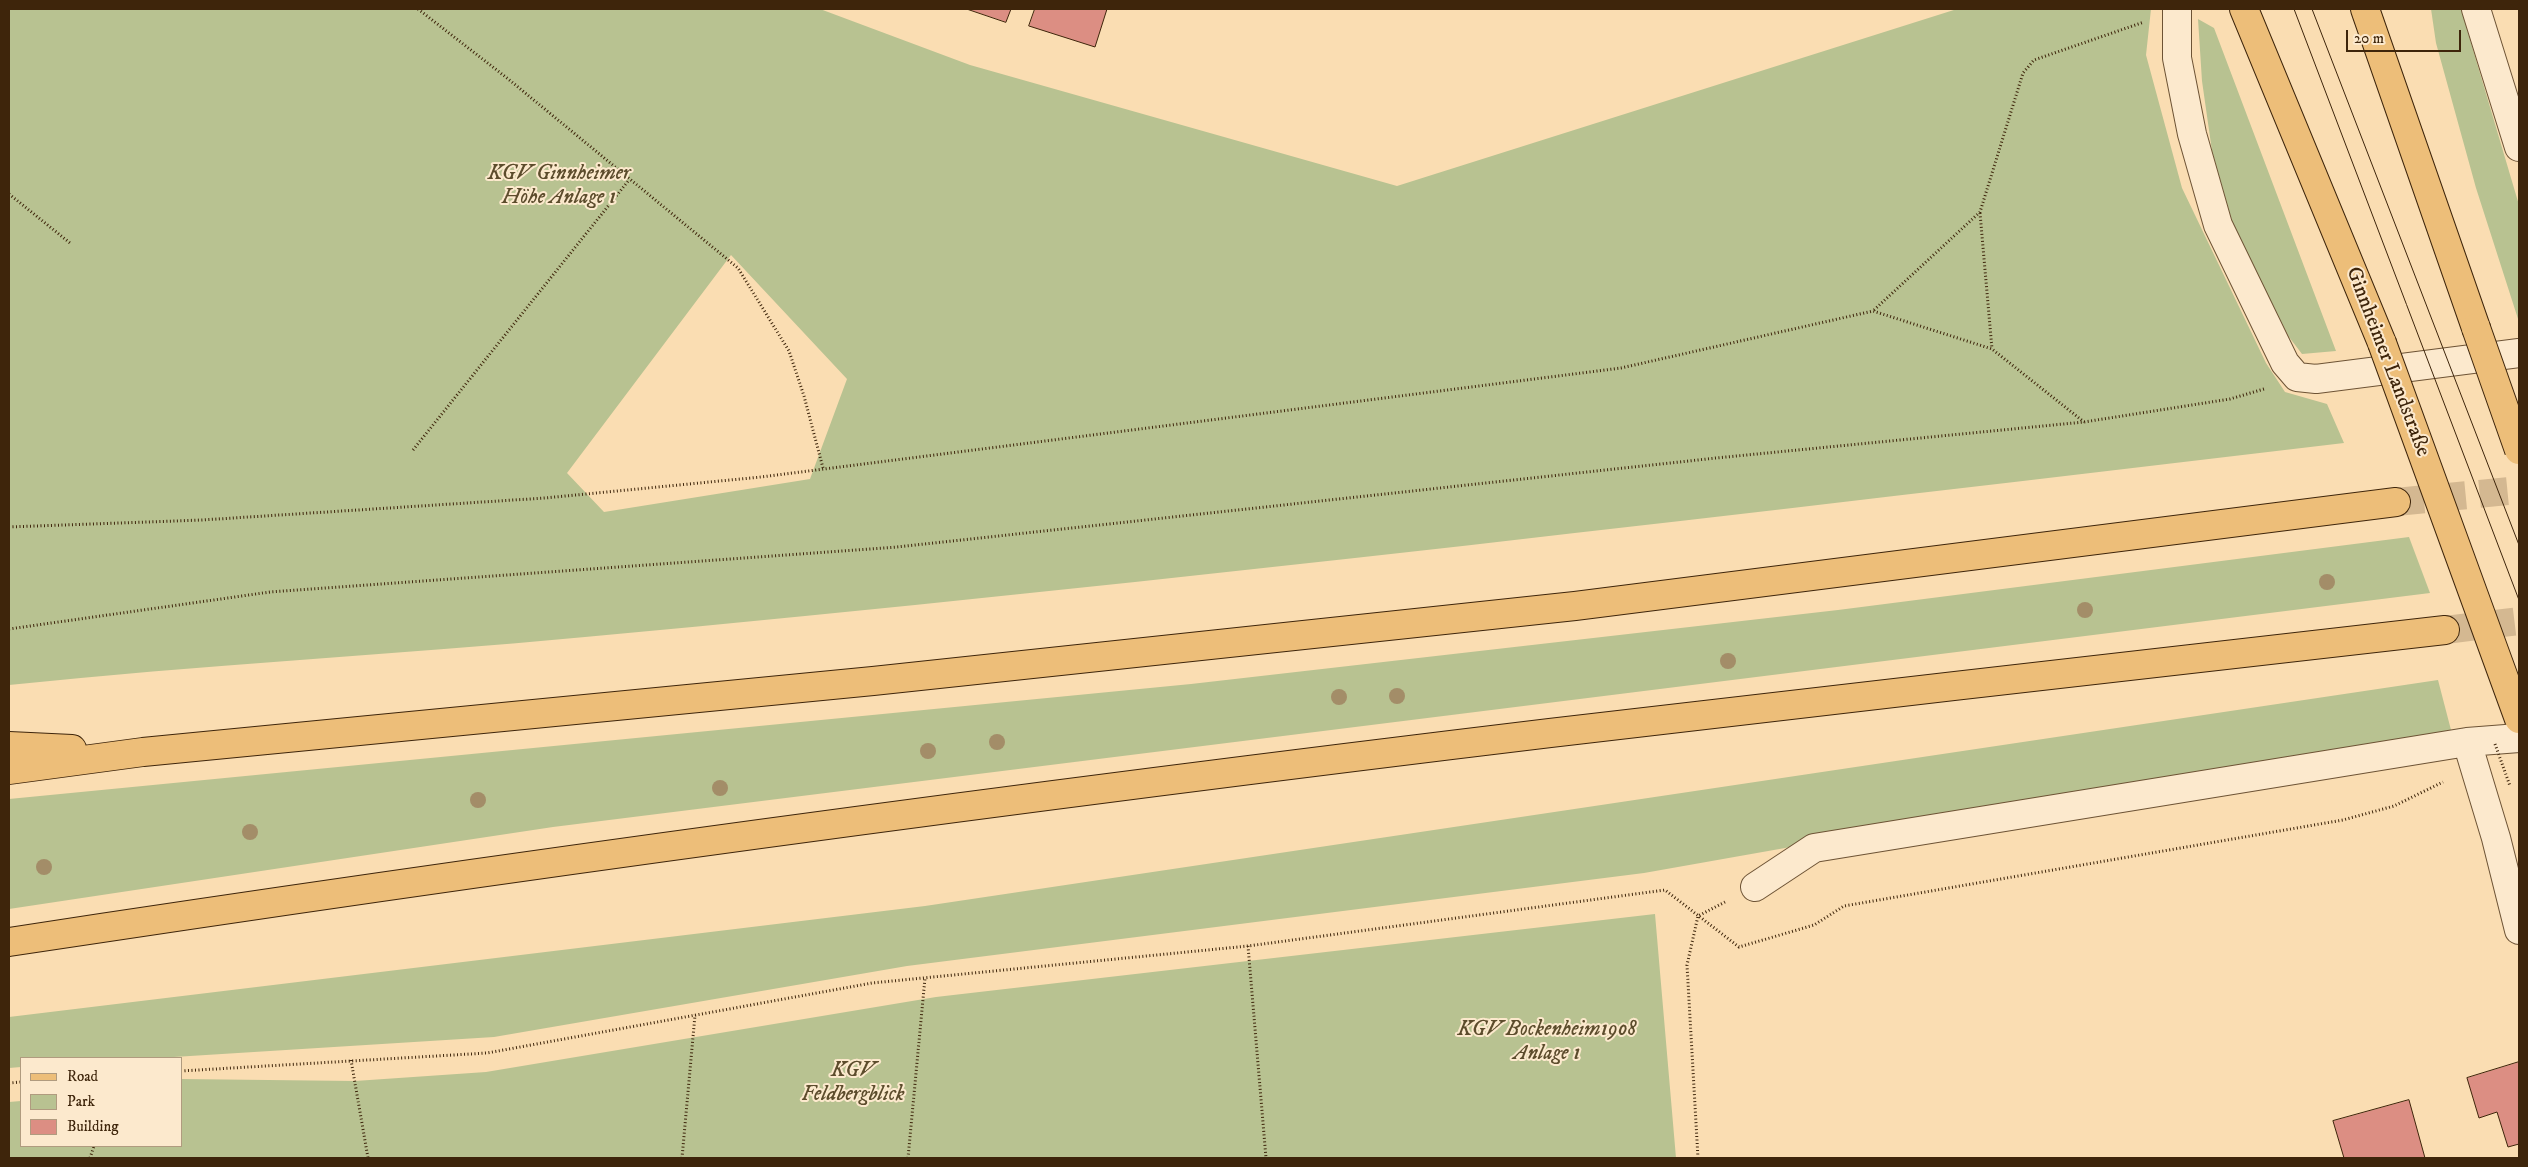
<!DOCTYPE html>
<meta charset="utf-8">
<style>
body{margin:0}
#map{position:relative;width:2528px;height:1167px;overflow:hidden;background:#faddb2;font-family:"IM FELL DW Pica",serif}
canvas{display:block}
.frame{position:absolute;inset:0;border:10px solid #3e250b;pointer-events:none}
.legend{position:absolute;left:20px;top:1057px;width:162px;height:90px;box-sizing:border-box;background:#fce9cd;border:1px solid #b09b7f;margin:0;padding:6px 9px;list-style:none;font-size:15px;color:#3e250b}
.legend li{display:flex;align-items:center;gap:10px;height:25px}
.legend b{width:25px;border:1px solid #b09b7f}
.scale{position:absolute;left:2346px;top:30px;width:115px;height:22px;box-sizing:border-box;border:2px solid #3e250b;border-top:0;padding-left:6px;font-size:15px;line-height:18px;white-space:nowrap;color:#3e250b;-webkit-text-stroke:4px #fce9cd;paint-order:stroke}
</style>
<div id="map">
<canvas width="2528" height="1167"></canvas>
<div class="frame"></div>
<ul class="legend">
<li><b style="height:6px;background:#edbe79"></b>Road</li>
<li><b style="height:14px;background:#b8c291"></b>Park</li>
<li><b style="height:14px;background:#dc8e83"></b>Building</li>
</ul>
<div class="scale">20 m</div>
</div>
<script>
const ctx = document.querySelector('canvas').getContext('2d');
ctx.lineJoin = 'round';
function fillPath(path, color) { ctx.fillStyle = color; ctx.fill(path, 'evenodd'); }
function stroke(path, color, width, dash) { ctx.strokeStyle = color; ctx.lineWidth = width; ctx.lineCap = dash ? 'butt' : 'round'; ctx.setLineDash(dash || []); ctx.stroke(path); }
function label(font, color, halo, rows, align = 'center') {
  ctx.font = font + ' "IM FELL DW Pica",serif'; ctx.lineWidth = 4; ctx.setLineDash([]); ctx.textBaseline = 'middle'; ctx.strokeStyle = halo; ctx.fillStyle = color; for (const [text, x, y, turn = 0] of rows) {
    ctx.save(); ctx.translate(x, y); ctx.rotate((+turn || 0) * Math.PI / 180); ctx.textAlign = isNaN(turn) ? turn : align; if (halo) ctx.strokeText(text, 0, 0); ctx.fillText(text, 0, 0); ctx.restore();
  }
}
fillPath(new Path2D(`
 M 9,9 L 820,9 L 970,65 L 1397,186 L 1957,9 L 2151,9 L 2146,55 L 2182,188 L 2266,363 L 2285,392 L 2327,404 L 2344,443 C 1758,512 1172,583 585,637 C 393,655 200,665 9,685 ZM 731,255 L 847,379 L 810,479 L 604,512 L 567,473 Z
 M 2431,9 L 2461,9 L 2519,205 L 2519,322 L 2476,188 L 2436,43 Z
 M 2198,19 L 2214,28 L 2336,351 L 2302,354 L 2289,337 L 2234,228 L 2212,151 L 2202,81 Z
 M 2409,537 L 2430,593 L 553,827 L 9,909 L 9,799 L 1191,684 L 1838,610 Z
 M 2438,680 L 2451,730 L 1644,873 L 907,966 L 494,1037 L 158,1058 L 21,1058 L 21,1067 L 9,1068 L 9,1017 L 925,906 Z
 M 1655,914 L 1676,1158 L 9,1158 L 9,1102 L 21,1101 L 21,1146 L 181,1146 L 181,1079 L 355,1081 L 486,1072 L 936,997 Z`), '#b8c291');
const building = new Path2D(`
 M 967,9 L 1011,9 L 1006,22 Z
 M 1035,9 L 1107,9 L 1095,47 L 1029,26 Z
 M 2519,1062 L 2519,1144 L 2508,1147 L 2497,1112 L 2479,1118 L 2467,1078 Z
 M 2409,1100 L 2425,1158 L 2344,1158 L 2333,1121 Z`);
fillPath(building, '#dc8e83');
stroke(building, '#3e250b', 1);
stroke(new Path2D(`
 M 2396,502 L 2519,490
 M 2445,630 L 2519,621`), '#d4b891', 28, [28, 14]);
const minor = new Path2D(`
 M 2177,9 L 2177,58 L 2192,134 L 2218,225 L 2285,363 L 2297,377 L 2316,379 L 2519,353
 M 2476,9 L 2519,147
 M 2467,742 L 2496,838 L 2519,930
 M 1755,887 L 1814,848 L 2467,742 L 2519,738`);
const major = new Path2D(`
 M 2244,9 L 2382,343
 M 2365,9 L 2476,328`);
const highway = new Path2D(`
 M 9,746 L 72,749
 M 9,770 L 143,752 L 873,681 L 1575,606 L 2396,502
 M 9,942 C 521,864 1035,795 1550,733 C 1848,697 2147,665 2445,630`);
stroke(minor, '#6d5335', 30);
stroke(major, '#3e250b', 30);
stroke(highway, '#3e250b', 30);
stroke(new Path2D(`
 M 418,9 L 507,78 L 738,268 L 789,351 L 804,396 L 823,468
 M 9,194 L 70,243
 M 1980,213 L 1992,349
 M 1874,310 L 1980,212 L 2023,73 L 2034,60 L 2144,22
 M 413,450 L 629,180
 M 9,527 L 202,520 L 545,498 L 761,477 L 1621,368 L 1873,311 L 1992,349 L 2084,422
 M 9,629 L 270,592 L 897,547 L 1716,458 L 2084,422 L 2230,399 L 2264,389
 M 1248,946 L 1266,1158
 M 351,1060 L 368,1158
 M 181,1071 L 487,1053 L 872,983 L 1248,946 L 1665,890 L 1739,947 L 1814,925 L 1844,906 L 2343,820 L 2394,806 L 2443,782
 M 9,1083 L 21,1082
 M 90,1158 L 94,1146
 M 682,1158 L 695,1015
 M 908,1158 L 925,978
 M 1698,1158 L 1687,965 L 1698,916 L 1725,902`), '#3e250b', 3, [1, 2.5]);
stroke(minor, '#fce9cd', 28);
stroke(major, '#edbe79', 28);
stroke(highway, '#edbe79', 28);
stroke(new Path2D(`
 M 2294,9 L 2519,600
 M 2312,9 L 2519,545`), '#3e250b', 1);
const majorBridge = new Path2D(`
 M 2476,328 L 2519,450
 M 2382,343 L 2519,719`);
stroke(majorBridge, '#3e250b', 30, []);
stroke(new Path2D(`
 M 2495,744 L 2510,786`), '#3e250b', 3, [1, 2.5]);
stroke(majorBridge, '#edbe79', 28);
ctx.fillStyle = '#a38d68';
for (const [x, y] of [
 [2327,582],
 [2085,610],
 [1728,661],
 [1397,696],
 [1339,697],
 [997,742],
 [928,751],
 [720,788],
 [478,800],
 [250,832],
 [44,867]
]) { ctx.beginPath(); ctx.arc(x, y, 8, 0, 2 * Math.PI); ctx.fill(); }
label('italic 21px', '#5c4c2c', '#fce9cd', [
 ["KGV Ginnheimer",559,175],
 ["Höhe Anlage 1",559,199],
 ["KGV Bockenheim1908",1547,1031],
 ["Anlage 1",1547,1055],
 ["KGV",853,1072],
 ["Feldbergblick",853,1096]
]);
label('21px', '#3e250b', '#fce9cd', [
 ["Ginnheimer Landstraße",2387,362,69]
]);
</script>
